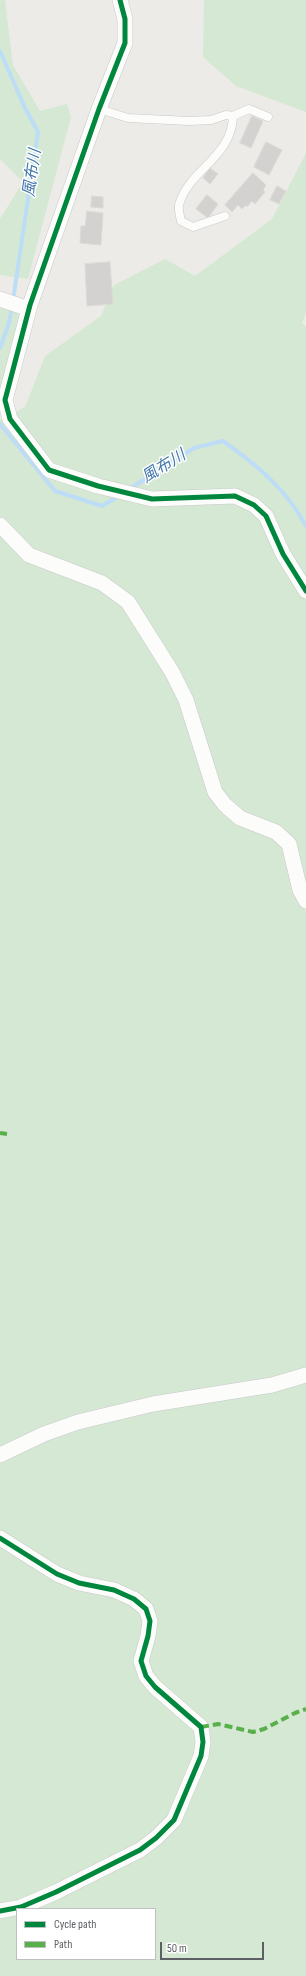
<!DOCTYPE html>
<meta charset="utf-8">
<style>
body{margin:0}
#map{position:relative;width:306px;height:1976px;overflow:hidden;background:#ecebe7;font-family:"Sofia Sans Condensed",sans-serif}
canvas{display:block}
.legend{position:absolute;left:16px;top:1908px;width:140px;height:52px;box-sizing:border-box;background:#fff;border:1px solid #bebfc1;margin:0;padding:5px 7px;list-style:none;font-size:12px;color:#5c6064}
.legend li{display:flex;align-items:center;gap:8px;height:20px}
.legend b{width:20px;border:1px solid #bebfc1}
.scale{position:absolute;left:160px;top:1942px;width:104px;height:18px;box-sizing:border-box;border:2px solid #5c6064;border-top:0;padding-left:5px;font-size:12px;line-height:14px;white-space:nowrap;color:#5c6064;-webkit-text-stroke:3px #fff;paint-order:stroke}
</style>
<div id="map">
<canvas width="306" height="1976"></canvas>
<ul class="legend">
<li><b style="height:5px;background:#00873e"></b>Cycle path</li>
<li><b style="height:5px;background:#58b04a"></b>Path</li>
</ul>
<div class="scale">50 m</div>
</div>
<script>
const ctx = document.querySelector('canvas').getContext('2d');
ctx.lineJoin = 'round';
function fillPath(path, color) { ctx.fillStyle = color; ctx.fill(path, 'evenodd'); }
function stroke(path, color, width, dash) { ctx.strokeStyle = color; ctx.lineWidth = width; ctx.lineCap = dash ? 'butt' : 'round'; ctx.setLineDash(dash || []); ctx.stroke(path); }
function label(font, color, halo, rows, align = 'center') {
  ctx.font = font + ' "Sofia Sans Condensed","Noto Sans JP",sans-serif'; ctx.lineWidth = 3; ctx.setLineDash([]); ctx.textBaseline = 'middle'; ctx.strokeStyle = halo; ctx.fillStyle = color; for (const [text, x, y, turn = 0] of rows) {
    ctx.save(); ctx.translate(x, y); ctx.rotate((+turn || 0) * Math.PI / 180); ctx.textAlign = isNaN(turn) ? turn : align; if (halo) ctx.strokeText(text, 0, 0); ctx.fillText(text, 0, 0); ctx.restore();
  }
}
fillPath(new Path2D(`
 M 0,0 L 5,0 L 13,65 L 40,111 L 67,104 L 71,117 L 28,279 L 0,275 L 0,219 L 23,182 L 0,159 Z
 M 204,0 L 306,0 L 306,112 L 236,86 L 203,57 Z
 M 306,153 L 306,313 L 302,323 L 306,327 L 306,1976 L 0,1976 L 0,420 L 25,407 L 45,356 L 101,316 L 114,285 L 165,259 L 195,276 L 272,219 ZM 17,1909 L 155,1909 L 155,1959 L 17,1959 Z
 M 0,304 L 30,305 L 0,401 Z`), '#d5e8d3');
stroke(new Path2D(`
 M 0,51 L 25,108 L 38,132 L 13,300
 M 0,348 L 9,323 L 12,307
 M 0,424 L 55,491 L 102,506 L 119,496
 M 129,489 L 194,448 L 223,441 C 257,465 286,489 306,526`), '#bcddf5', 4);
const building = new Path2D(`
 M 252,116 L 263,121 L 251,148 L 240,143 Z
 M 266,142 L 282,150 L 269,175 L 254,167 Z
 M 210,168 L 218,174 L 210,184 L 203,178 Z
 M 253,173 L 266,185 L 263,190 L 265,192 L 255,204 L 252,201 L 247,207 L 246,205 L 242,209 L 238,205 L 232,212 L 225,205 Z
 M 277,186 L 286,191 L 279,204 L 270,200 Z
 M 207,195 L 218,204 L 208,218 L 196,209 Z
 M 92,196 L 103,197 L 103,208 L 91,207 Z
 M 87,211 L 103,213 L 101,245 L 80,243 L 81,226 L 85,226 Z
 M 110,262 L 113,304 L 87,306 L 85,264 Z`);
fillPath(building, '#d3d2d0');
stroke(building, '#dcdad6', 1);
const lane = new Path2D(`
 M 99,109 L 128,118 L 189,121 L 211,120 L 226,115 L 233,116 L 249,109 L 268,117
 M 225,216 L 193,227 L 181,221 C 180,216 178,209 179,205 C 188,170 232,158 233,116`);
const street = new Path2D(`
 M 120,0 L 125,19 L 125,43 L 99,109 L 30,305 L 5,400 L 10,419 L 49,470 L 98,486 L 152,499 L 235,496 L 254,505 L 266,516 L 283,554 L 306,591
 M 0,299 L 29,309
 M 0,525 L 29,555 L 102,583 L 128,602 L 172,672 L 186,700 L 215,792 L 225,805 L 240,818 L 276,832 L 289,844 L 300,890 L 306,901
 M 0,1455 L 44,1434 L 78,1422 L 153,1404 L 272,1385 L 306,1375
 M 0,1538 L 57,1574 L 79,1583 L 114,1590 L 134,1599 L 146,1609 L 150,1621 L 148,1636 L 141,1661 L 146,1676 L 155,1687 L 201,1727 L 203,1742 L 201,1756 L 174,1820 L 156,1838 L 140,1850 L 56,1892 L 21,1907 L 0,1911`);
stroke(lane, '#c8c9c9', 9);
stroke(street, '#c8c9c9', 16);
stroke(lane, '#fcfcfb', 8);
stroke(street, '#fcfcfb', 15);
stroke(new Path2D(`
 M 0,1133 L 7,1134
 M 201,1727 L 218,1724 L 253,1732 L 264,1729 L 295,1713 L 306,1709`), '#58b04a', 4, [8, 4]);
stroke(new Path2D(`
 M 120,0 L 125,19 L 125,43 L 99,109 L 30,305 L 5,400 L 10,419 L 49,470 L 98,486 L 152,499 L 235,496 L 254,505 L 266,516 L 283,554 L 306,591
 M 0,1538 L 57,1574 L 79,1583 L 114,1590 L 134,1599 L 146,1609 L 150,1621 L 148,1636 L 141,1661 L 146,1676 L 155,1687 L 201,1727 L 203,1742 L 201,1756 L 174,1820 L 156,1838 L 140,1850 L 56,1892 L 21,1907 L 0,1911`), '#00873e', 5);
label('italic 16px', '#4478ad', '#fff', [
 ["風布川",33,173,-82],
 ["風布川",164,467,-32]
]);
</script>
